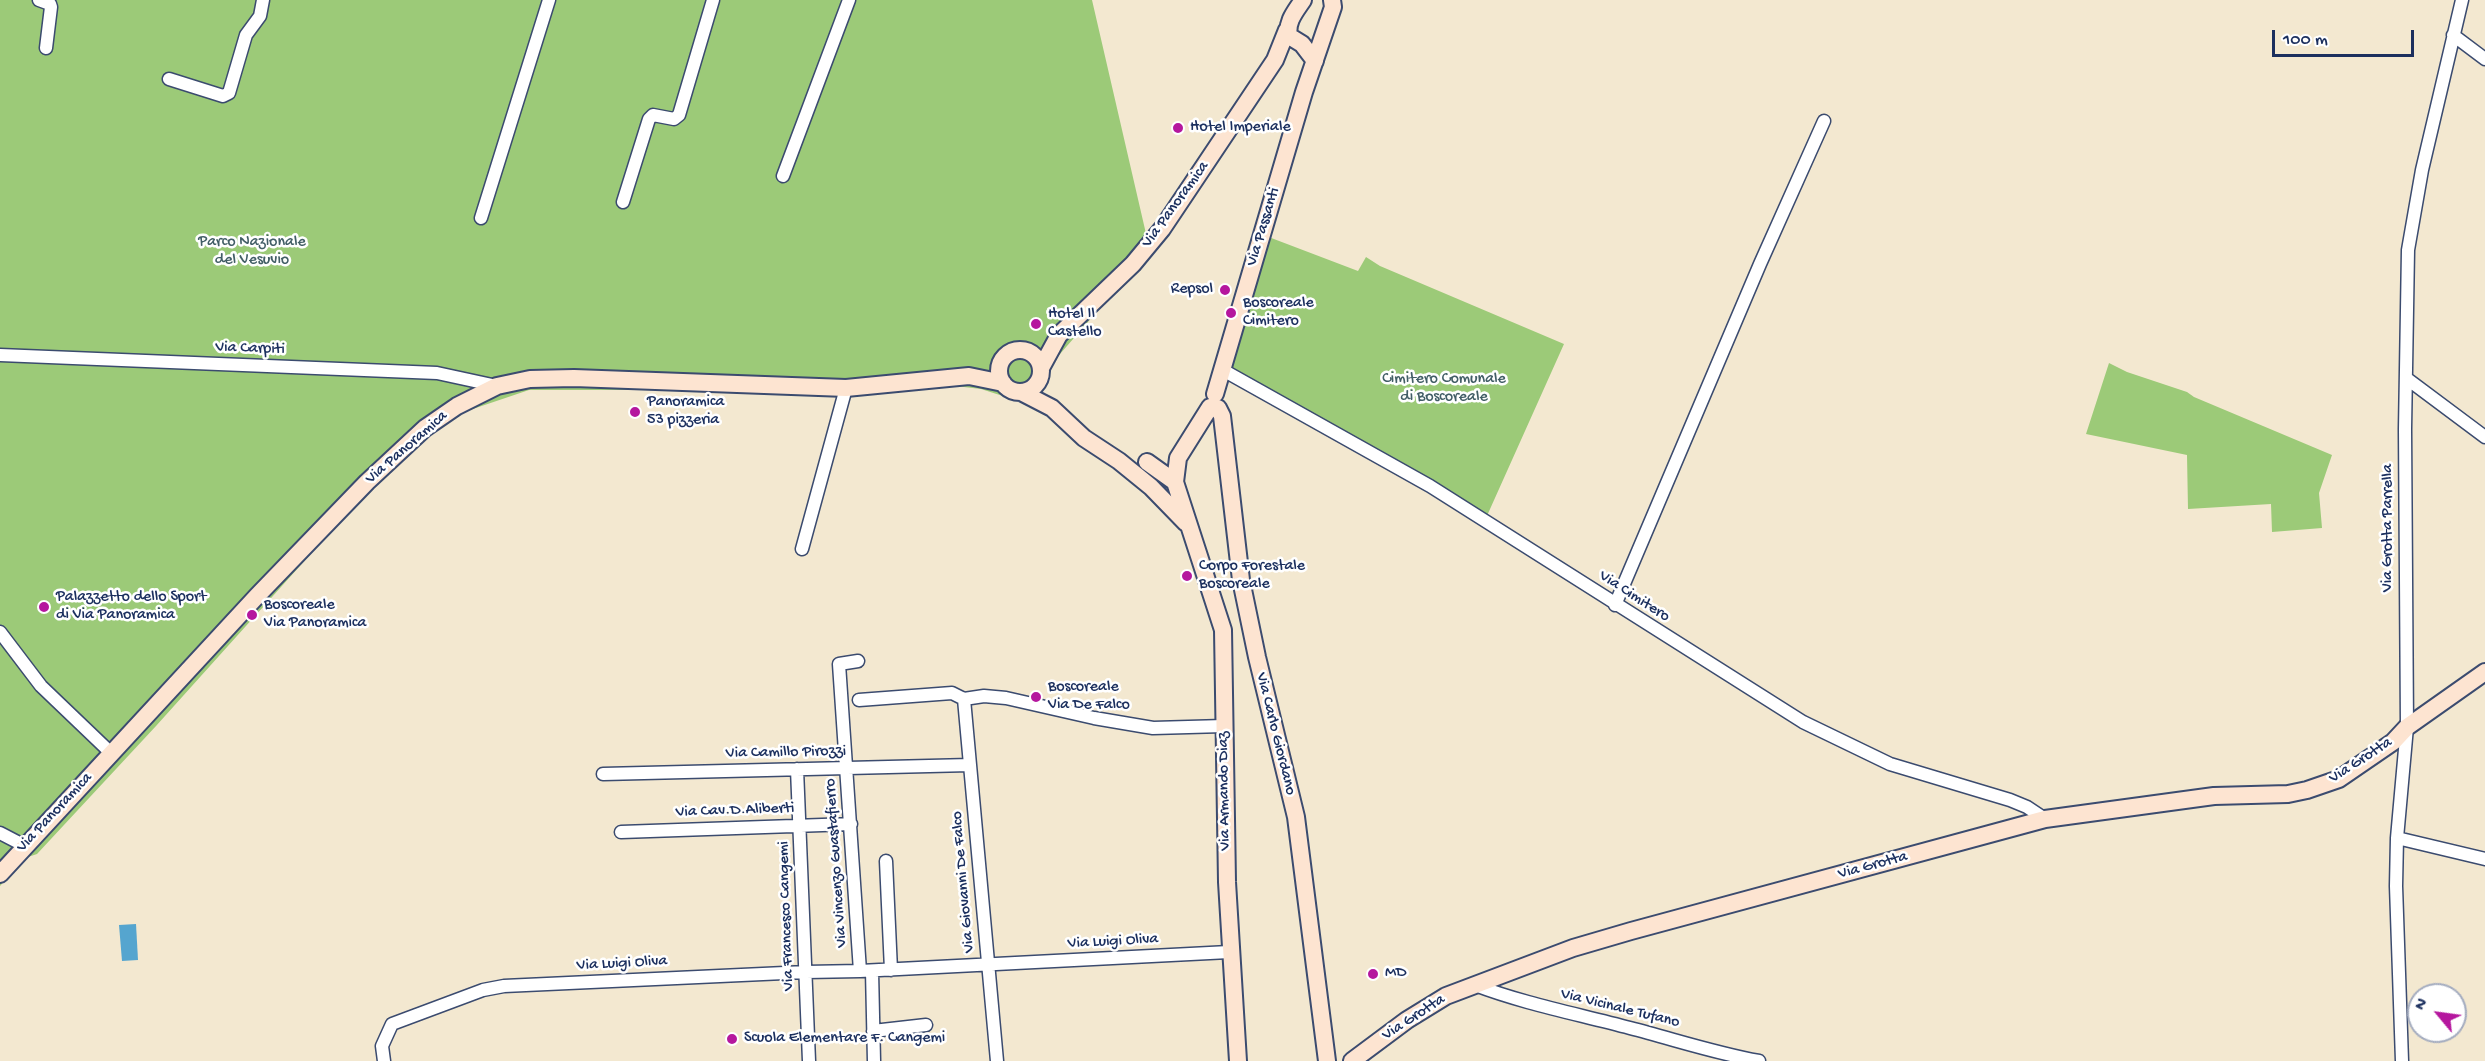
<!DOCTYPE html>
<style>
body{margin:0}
#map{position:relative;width:2485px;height:1061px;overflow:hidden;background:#f3e8d0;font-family:"Gochi Hand",sans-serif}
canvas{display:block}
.north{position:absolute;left:2407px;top:983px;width:60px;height:60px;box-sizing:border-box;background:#fff;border:2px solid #a4acbf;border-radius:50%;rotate:299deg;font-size:16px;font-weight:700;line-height:24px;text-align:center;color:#1b2f5e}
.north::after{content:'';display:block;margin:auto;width:21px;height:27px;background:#b5179e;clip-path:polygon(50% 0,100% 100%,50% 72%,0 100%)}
.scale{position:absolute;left:2272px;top:30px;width:142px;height:27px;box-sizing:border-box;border:3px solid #1b2f5e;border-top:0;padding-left:8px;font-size:18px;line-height:21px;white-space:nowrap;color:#1b2f5e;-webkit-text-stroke:4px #fff;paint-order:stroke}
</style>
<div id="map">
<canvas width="2485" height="1061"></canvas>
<div class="north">N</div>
<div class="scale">100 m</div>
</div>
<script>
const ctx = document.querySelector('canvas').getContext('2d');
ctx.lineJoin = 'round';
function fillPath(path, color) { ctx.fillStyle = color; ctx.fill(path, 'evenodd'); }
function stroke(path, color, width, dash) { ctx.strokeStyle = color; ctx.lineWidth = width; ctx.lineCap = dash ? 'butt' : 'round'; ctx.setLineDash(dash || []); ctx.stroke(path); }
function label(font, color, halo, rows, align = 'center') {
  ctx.font = font + ' "Gochi Hand",sans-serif'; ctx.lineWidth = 5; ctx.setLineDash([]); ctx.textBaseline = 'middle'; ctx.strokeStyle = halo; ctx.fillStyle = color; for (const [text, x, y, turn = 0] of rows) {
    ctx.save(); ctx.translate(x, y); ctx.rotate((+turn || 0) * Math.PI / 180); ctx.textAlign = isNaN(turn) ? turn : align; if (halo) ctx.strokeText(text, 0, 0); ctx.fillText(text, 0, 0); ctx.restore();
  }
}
fillPath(new Path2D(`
 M 0,0 L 1092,0 L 1150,251 L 1053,362 L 1043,391 L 1033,398 L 1009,398 L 981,389 L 947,385 L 894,392 L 791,395 L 675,390 L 529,390 L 458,414 L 426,434 L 317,547 L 156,726 L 37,854 L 25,858 L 0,886 Z
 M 1266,236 L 1358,271 L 1366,257 L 1380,266 L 1564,344 L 1486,518 L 1227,369 Z
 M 2109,363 L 2127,372 L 2187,392 L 2194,397 L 2332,455 L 2319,493 L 2322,528 L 2272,532 L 2271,504 L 2188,509 L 2187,455 L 2086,434 Z`), '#9cca78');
fillPath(new Path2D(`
 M 136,924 L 138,960 L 122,961 L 119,925 Z`), '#55a5cf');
const street = new Path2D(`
 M 39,0 L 50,4 L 51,7 L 46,48
 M 2453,35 L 2485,59
 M 169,79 L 223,96 L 229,93 L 246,35 L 260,16 L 263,0
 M 783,176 L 849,0
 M 623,202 L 649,119 L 653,115 L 674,119 L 679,115 L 713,0
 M 481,218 L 549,0
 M 0,355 L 437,373 L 497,386
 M 1221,369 L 1430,486 L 1803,722 L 1890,764 L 2010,800 L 2027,807 L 2045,819
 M 2406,378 L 2485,437
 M 802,549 L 846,388
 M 1615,605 L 1760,264 L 1824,121
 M 0,632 L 41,686 L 111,753
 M 858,661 L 839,664 L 860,971
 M 964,699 L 997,1061
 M 859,700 L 952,693 L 964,699 L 984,696 L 1006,698 L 1094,718 L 1153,728 L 1224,726
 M 797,769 L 809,1061
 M 603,774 L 970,765
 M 621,832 L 851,824
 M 0,833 L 25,846
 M 2397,838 L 2485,859
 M 886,861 L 891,970
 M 872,971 L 874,1061
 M 1475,985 C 1525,1004 1578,1014 1630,1028 C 1673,1039 1715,1053 1759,1061
 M 873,1031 L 926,1025
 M 384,1061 L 382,1046 L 392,1024 L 483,990 L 504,986 L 806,972 L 860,971 L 1229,952
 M 2402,1061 L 2396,886 L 2397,838 L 2407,727 L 2405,429 L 2408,250 L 2422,170 L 2462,0`);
const secondary = new Path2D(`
 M 1303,0 C 1295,12 1286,22 1289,36 L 1302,44 L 1315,61
 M999 371a21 21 0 1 1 42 0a21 21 0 1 1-42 0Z
 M 1041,368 L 1059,335 L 1133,264 L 1162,229 L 1275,60 L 1287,30
 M 1021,392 L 1052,408 L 1084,438 L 1119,461 L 1151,487 L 1186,523
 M 1215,394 L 1304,92 L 1333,7 L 1332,0
 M 1218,408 L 1222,416 L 1241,580 L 1257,657 L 1296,817 L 1327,1061
 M 1147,462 L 1175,482 L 1223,630 L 1227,882 L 1238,1061
 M 1175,482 L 1178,458 L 1210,407
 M 0,874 L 257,596 L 367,482 L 425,428 L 457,406 L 497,386 L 530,379 L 574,378 L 846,388 L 969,376 L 1003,383
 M 1352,1061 L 1407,1020 L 1446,996 L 1573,948 L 1631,931 L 2045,819 L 2214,796 L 2288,794 L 2307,790 L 2339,779 L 2393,742 L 2407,727 L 2485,672`);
stroke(street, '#3b4b6f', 15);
stroke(secondary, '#3b4b6f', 20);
stroke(street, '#fff', 12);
stroke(secondary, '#fde4d1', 16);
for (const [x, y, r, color] of [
 [1178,128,6,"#b5179e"],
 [1225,290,6,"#b5179e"],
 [1231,313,6,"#b5179e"],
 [1036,324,6,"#b5179e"],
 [635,412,6,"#b5179e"],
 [1187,576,6,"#b5179e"],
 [44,607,6,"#b5179e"],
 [252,615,6,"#b5179e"],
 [1036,697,6,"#b5179e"],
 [1373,974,6,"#b5179e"],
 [732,1039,6,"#b5179e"]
]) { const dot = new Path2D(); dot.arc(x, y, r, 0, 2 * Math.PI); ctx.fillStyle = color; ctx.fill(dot); stroke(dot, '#fff', 2); }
label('16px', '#1b2f5e', '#fff', [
 ["Hotel Imperiale",1190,128],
 ["Repsol",1213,290,"right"],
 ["Boscoreale",1243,304],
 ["Cimitero",1243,322],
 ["Hotel Il",1048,315],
 ["Castello",1048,333],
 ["Panoramica",647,403],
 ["53 pizzeria",647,421],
 ["Corpo Forestale",1199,567],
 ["Boscoreale",1199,585],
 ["Palazzetto dello Sport",56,598],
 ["di Via Panoramica",56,616],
 ["Boscoreale",264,606],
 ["Via Panoramica",264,624],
 ["Boscoreale",1048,688],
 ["Via De Falco",1048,706],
 ["MD",1385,974],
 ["Scuola Elementare F. Cangemi",744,1039]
], 'left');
label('16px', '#1b2f5e', '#fff', [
 ["Via Panoramica",1176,205,-54],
 ["Via Passanti",1264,227,-73],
 ["Via Carpiti",250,349,2],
 ["Via Panoramica",407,448,-41],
 ["Via Grotta Parrella",2389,528,-90],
 ["Via Cimitero",1634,597,33],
 ["Via Carlo Giordano",1275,734,76],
 ["Via Camillo Pirozzi",786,753,-1],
 ["Via Grotta",2361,761,-33],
 ["Via Armando Diaz",1225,791,-91],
 ["Via Cav.D.Aliberti",735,811,-2],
 ["Via Panoramica",55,813,-47],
 ["Via Vincenzo Guastafierro",837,863,-94],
 ["Via Grotta",1873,866,-15],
 ["Via Giovanni De Falco",964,882,-95],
 ["Via Francesco Cangemi",787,916,-92],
 ["Via Luigi Oliva",1113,942,-3],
 ["Via Luigi Oliva",622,964,-3],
 ["Via Vicinale Tufano",1620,1009,14],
 ["Via Grotta",1414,1018,-33]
]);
label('16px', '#425e66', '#fff', [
 ["Parco Nazionale",252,243],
 ["del Vesuvio",252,261],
 ["Cimitero Comunale",1444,380],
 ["di Boscoreale",1444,398]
]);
</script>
